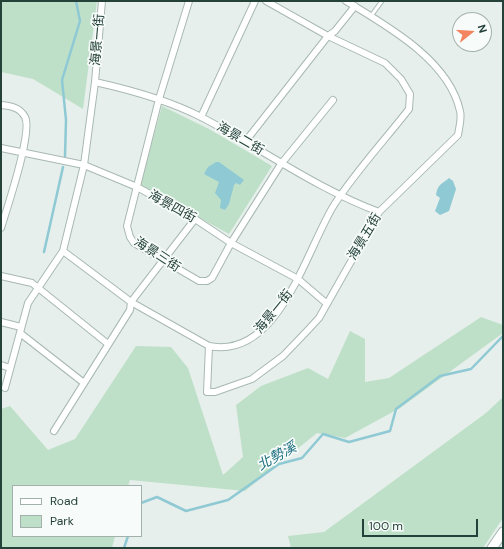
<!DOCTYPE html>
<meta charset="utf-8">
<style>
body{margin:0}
#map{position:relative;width:504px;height:549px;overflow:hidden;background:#e6efeb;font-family:"DM Sans",sans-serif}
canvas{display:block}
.frame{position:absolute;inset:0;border:2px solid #24423a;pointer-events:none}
.legend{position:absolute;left:12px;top:485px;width:130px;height:52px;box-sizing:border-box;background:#f7fbf9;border:1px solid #a3b1ad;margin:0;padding:5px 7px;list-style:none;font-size:12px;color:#24423a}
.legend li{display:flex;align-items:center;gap:8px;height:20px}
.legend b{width:20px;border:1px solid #a3b1ad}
.north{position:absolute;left:452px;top:12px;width:40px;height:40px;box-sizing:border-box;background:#f7fbf9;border:1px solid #a3b1ad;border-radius:50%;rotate:73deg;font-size:11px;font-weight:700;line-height:16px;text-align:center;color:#24423a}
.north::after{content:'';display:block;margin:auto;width:14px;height:18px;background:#f4845f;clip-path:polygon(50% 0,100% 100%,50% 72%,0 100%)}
.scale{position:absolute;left:362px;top:519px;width:116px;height:18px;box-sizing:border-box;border:2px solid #24423a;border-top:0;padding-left:5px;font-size:12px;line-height:14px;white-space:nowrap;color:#24423a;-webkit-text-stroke:3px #f7fbf9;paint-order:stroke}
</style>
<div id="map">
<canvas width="504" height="549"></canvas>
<div class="frame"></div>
<ul class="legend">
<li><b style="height:5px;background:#fff"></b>Road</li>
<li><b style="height:11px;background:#bfe0c8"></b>Park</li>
</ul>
<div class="north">N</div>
<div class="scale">100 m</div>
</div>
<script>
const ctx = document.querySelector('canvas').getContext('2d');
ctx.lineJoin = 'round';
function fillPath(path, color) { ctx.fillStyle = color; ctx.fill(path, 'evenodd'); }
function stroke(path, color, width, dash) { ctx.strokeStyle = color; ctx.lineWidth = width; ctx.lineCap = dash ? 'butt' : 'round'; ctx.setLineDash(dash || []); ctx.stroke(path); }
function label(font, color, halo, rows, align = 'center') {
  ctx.font = font + ' "DM Sans","Noto Sans TC",sans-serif'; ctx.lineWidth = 3.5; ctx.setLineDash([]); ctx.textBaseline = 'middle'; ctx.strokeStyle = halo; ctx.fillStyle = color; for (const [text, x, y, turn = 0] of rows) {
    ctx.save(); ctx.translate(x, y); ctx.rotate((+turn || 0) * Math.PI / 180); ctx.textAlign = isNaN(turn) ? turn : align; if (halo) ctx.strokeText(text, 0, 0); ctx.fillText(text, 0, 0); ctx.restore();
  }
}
fillPath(new Path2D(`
 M 1,1 L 97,1 L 83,109 L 33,79 L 1,72 Z
 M 162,106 L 209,129 L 272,166 L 229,234 L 140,185 Z
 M 481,317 L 503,325 L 503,333 L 400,408 L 345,438 L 317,433 L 245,491 L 130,480 L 128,486 L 13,486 L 13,536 L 115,536 L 112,548 L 1,548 L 1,409 L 10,406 L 48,450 L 75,439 L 136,346 L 171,347 L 188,368 L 223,475 L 243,457 L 236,405 L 261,386 L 308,368 L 328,379 L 350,331 L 365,339 L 365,382 L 389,378 Z
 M 503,397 L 503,518 L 483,548 L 291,548 L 288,536 L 324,532 L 486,413 Z`), '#bfe0c8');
fillPath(new Path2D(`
 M 216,162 L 219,162 L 244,180 L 240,185 L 236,183 L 234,185 L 229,204 L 225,210 L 220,208 L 221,200 L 215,193 L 219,182 L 204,174 L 208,167 Z
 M 449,178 L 453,181 L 456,189 L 449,211 L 440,215 L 435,211 L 440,198 L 436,195 C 438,184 441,185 449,178 Z`), '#8ec9d4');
stroke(new Path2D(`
 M 65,156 L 66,120 L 62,80 L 80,21 L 76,1
 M 44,252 L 63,167
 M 141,503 L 157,497 L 186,511 L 228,500 L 279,464 L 302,458 L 323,434 L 349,442 L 390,431 L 396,409 L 440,376 L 471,369 L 503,336
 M 124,548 L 128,536`), '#8ec9d4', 2.5);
const lane = new Path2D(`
 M 371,16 L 382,1`);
const street = new Path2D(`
 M 102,1 L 95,82 L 84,165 L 63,251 L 131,302 L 209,346 C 279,360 306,250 334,205 C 356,171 384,141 409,109 L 410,94 L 401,79 L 385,63 L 328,36 L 266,1
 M 189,1 L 159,99 L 127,226 L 130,237 L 134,243 L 199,281 L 207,281 L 212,278 L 231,243 L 281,164 L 333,100
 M 95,82 C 131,90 168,100 201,117 C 261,148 315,188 379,212
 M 1,105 C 10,106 20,107 25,117 C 33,132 7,208 1,228
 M 201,117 L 255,1
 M 245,142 L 328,36 L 335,31 L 355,6
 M 1,148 L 84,165 L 137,187 L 195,219 L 231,243 L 298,279 L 326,303
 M 1,276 L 32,283 L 108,344
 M 1,322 L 21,327
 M 20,333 L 84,383
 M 209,346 L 207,392 L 215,392 L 252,379 L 283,356 L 307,331 L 319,318 L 379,212 L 458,135 C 459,128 462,118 460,111 C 449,60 387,26 346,1
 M 1,365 L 10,368
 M 5,388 L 28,303 L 63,251
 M 54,431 L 130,310 L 131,302 L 195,219`);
const secondary = new Path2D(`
 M 492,548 L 503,532`);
stroke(lane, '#a8b8b2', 5);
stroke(street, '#a8b8b2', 8);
stroke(secondary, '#a4bbb3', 11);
stroke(lane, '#fff', 3);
stroke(street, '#fff', 6);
stroke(secondary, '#fff', 9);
label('13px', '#24423a', '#f7fbf9', [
 ["海景一街",98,40,-85],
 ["海景二街",240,139,30],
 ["海景四街",172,207,29],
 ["海景五街",365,237,-59],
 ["海景三街",157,255,33],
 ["海景一街",274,312,-51]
]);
label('italic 14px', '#1c6f80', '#f7fbf9', [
 ["北勢溪",277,457,-29]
]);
</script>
